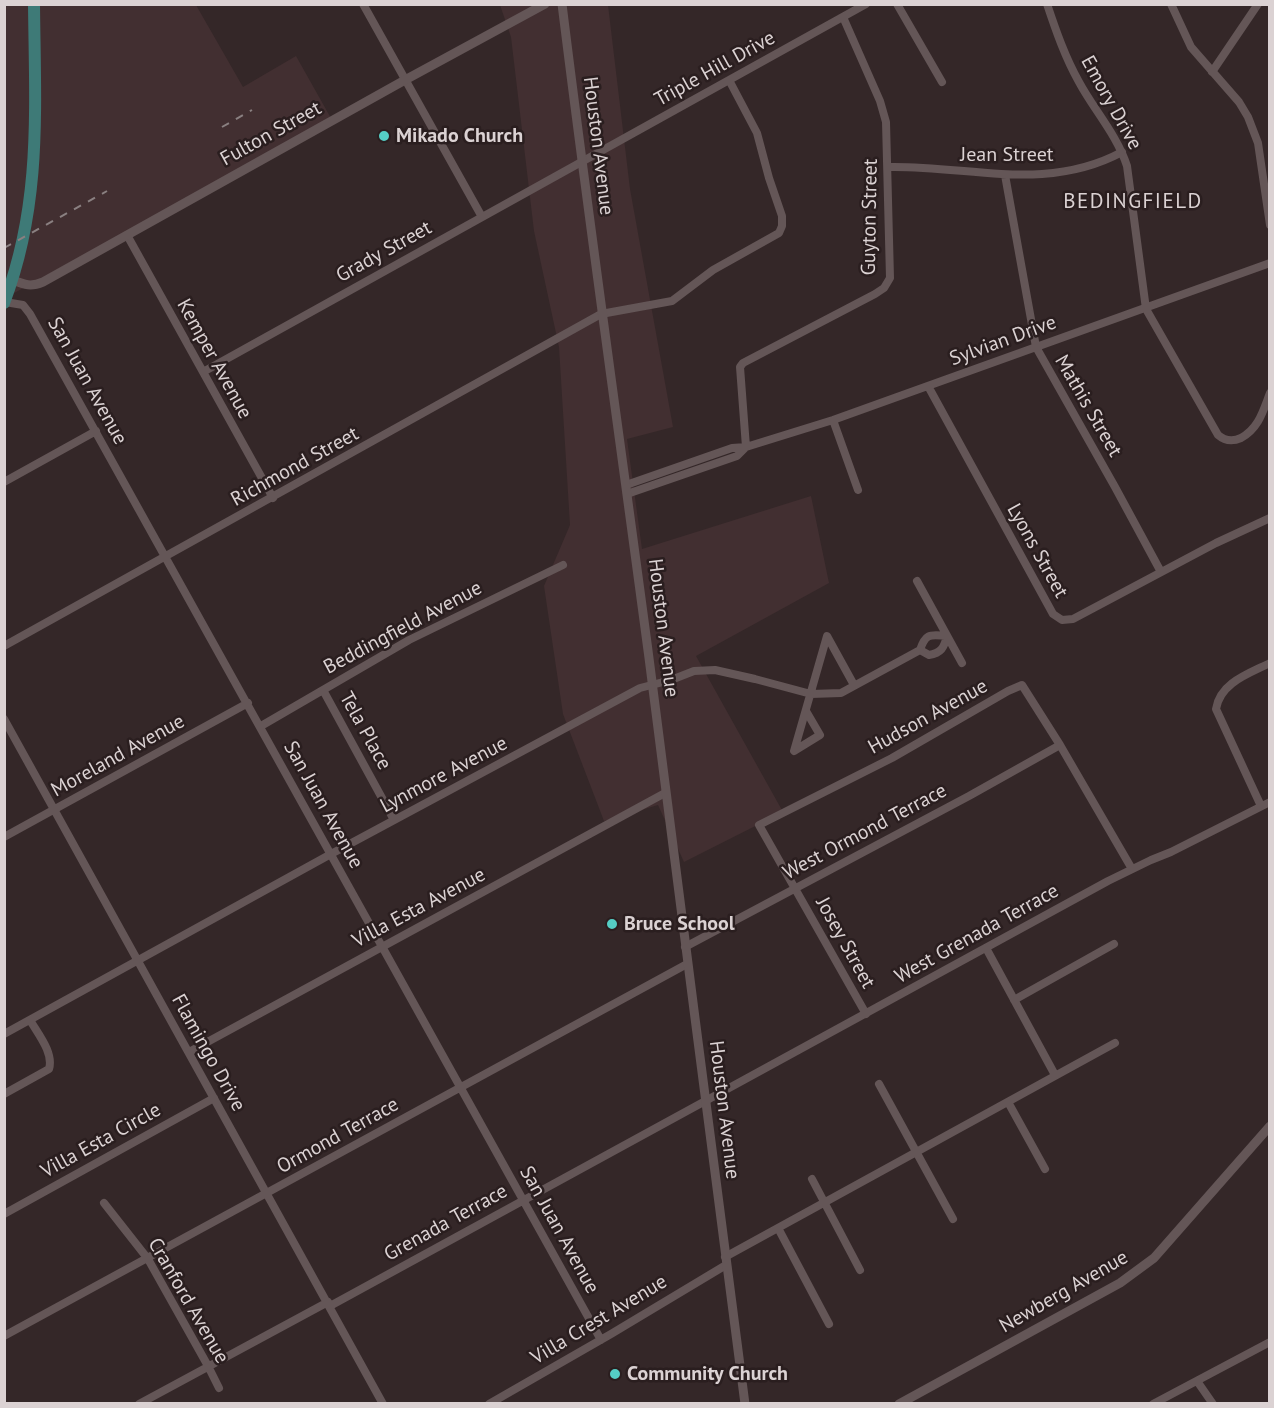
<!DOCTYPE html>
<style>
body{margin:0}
#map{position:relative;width:1274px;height:1408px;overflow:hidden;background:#342728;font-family:"PT Sans",sans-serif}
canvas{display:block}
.frame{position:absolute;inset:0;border:6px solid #dbd2d3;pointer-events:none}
</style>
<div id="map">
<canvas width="1274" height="1408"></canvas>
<div class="frame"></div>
</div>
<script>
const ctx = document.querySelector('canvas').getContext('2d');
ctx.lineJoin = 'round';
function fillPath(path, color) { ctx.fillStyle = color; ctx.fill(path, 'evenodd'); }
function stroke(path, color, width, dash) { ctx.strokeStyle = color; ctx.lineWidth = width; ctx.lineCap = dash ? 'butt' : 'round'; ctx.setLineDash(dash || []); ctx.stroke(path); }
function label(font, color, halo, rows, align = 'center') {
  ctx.font = font + ' "PT Sans",sans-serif'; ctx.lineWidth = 5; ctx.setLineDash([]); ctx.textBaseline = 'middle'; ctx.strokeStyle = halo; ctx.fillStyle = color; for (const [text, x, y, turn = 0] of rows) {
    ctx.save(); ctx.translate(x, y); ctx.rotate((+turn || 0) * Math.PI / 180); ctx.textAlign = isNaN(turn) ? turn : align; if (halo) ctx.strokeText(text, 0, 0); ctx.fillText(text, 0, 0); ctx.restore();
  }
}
fillPath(new Path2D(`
 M 5,5 L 196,5 L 243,87 L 296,56 L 332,120 L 5,298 Z
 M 500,5 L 608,5 L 630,189 L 673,427 L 627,439 L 642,549 L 811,496 L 829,583 L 696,656 L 783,812 L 684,862 L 658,805 L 604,821 L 563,714 L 544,586 L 570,525 L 559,347 L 534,231 L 511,37 Z`), '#422f31');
stroke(new Path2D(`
 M 363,4 L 482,217
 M 897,4 L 942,82
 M 1047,4 C 1056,31 1065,57 1079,82 C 1094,110 1117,135 1127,166 L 1146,309 L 1218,435 C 1225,441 1232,442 1241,438 C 1259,428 1263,411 1270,393
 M 1171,4 L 1191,47 L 1239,102 L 1248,117 L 1258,143 L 1270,225
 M 1212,72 L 1258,4
 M 888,167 C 968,165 1046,193 1122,152
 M 1005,175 L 1036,347 L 1115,487 L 1161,572
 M 127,235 L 273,498
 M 5,302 L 23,305 L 30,314 L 601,1340
 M 203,372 L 866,4
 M 928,386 L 1053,614 L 1062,620 L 1073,619 L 1216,543 L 1270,518
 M 833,420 L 858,490
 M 746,447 L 740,367 L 743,363 L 875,294 L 884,288 L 890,278 L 886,122 L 880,101 L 843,17
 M 4,482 L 96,431
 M 626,485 L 732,448 L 746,447 L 833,420 L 1270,263
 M 627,494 L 737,456 L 746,447
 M 917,581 L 962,663
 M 4,646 L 601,314 L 672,301 L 713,270 L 779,233 L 782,226 L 782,216 L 769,178 L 757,133 L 729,80
 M 323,690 L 394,820
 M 806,711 L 820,735 L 794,751 L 827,636 L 854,685
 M 4,719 L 383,1404
 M 261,726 L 409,640 L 563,565
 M 1261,806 L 1216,709 C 1220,683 1248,674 1270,663
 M 4,837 L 248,703
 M 685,947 L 969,796 L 1060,745
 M 986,948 L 1055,1075
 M 1014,1000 L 1114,944
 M 866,1014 L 759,825 L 892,758 L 1008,691 L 1022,685 L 1060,745 L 1132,869
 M 4,1034 L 331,854 L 640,688 L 671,680 L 694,671 L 715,670 L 755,679 L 811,694 L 841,693 L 920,650 C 926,632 931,635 947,636 C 944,648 941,653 929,655 L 920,650
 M 189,1052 L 665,793
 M 879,1084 L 953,1219
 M 4,1094 L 49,1069 C 54,1053 38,1034 30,1020
 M 1008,1102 L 1045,1169
 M 812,1179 L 860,1270
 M 104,1203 L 148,1259 L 208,1366 L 219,1388
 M 4,1214 L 214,1098
 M 778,1228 L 829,1324
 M 725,1257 L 1115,1043
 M 330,1306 L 1108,881 L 1151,860 L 1171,852 L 1270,802
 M 4,1336 L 687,964
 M 1197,1381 L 1213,1404
 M 139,1404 L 328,1302
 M 489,1404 L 611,1334 L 726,1265
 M 1153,1404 L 1270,1342`), '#645657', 8);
stroke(new Path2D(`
 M 562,4 C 589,223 620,440 649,658 C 682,907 711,1155 745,1404
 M 13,280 C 25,285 31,287 43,282 L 405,80 L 545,4
 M 899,1404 L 1120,1283 L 1154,1258 L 1270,1126`), '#645657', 9);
stroke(new Path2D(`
 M 4,303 C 42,204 35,108 34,4`), '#3e7a77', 12);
stroke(new Path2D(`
 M 222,127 L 252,110
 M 4,248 L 107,191`), '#8a8081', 2, [8, 8]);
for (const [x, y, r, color] of [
 [384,136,6,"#55cec5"],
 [612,924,6,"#55cec5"],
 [615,1374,6,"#55cec5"]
]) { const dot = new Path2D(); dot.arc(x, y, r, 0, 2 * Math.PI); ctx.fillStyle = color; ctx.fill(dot); stroke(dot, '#2a1e1f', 2); }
label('20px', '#dbd2d3', '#2a1e1f', [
 ["Triple Hill Drive",715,69,-29],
 ["Emory Drive",1111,103,61],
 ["Fulton Street",271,134,-29],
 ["Houston Avenue",598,146,83],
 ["Jean Street",1007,155],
 ["Guyton Street",870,217,-89],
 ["Grady Street",384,252,-29],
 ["Sylvian Drive",1003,341,-20],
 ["Kemper Avenue",214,359,61],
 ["San Juan Avenue",87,381,61],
 ["Mathis Street",1088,406,60],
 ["Richmond Street",295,467,-29],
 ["Lyons Street",1037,551,61],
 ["Beddingfield Avenue",403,628,-28],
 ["Houston Avenue",663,628,83],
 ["Hudson Avenue",928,717,-29],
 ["Tela Place",365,731,61],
 ["Moreland Avenue",118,756,-29],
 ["Lynmore Avenue",444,775,-28],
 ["San Juan Avenue",323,805,61],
 ["West Ormond Terrace",865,832,-28],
 ["Villa Esta Avenue",419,908,-28],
 ["West Grenada Terrace",977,934,-29],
 ["Josey Street",845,943,61],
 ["Flamingo Drive",208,1053,61],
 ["Houston Avenue",724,1110,83],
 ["Ormond Terrace",338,1136,-29],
 ["Villa Esta Circle",101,1141,-29],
 ["Grenada Terrace",446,1223,-29],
 ["San Juan Avenue",559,1230,61],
 ["Newberg Avenue",1064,1292,-30],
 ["Cranford Avenue",188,1301,60],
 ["Villa Crest Avenue",599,1320,-31]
]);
label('bold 20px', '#dbd2d3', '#2a1e1f', [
 ["Mikado Church",396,136],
 ["Bruce School",624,924],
 ["Community Church",627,1374]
], 'left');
ctx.letterSpacing = '1.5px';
label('21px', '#dbd2d3', '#2a1e1f', [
 ["BEDINGFIELD",1133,202]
]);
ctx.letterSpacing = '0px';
</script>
